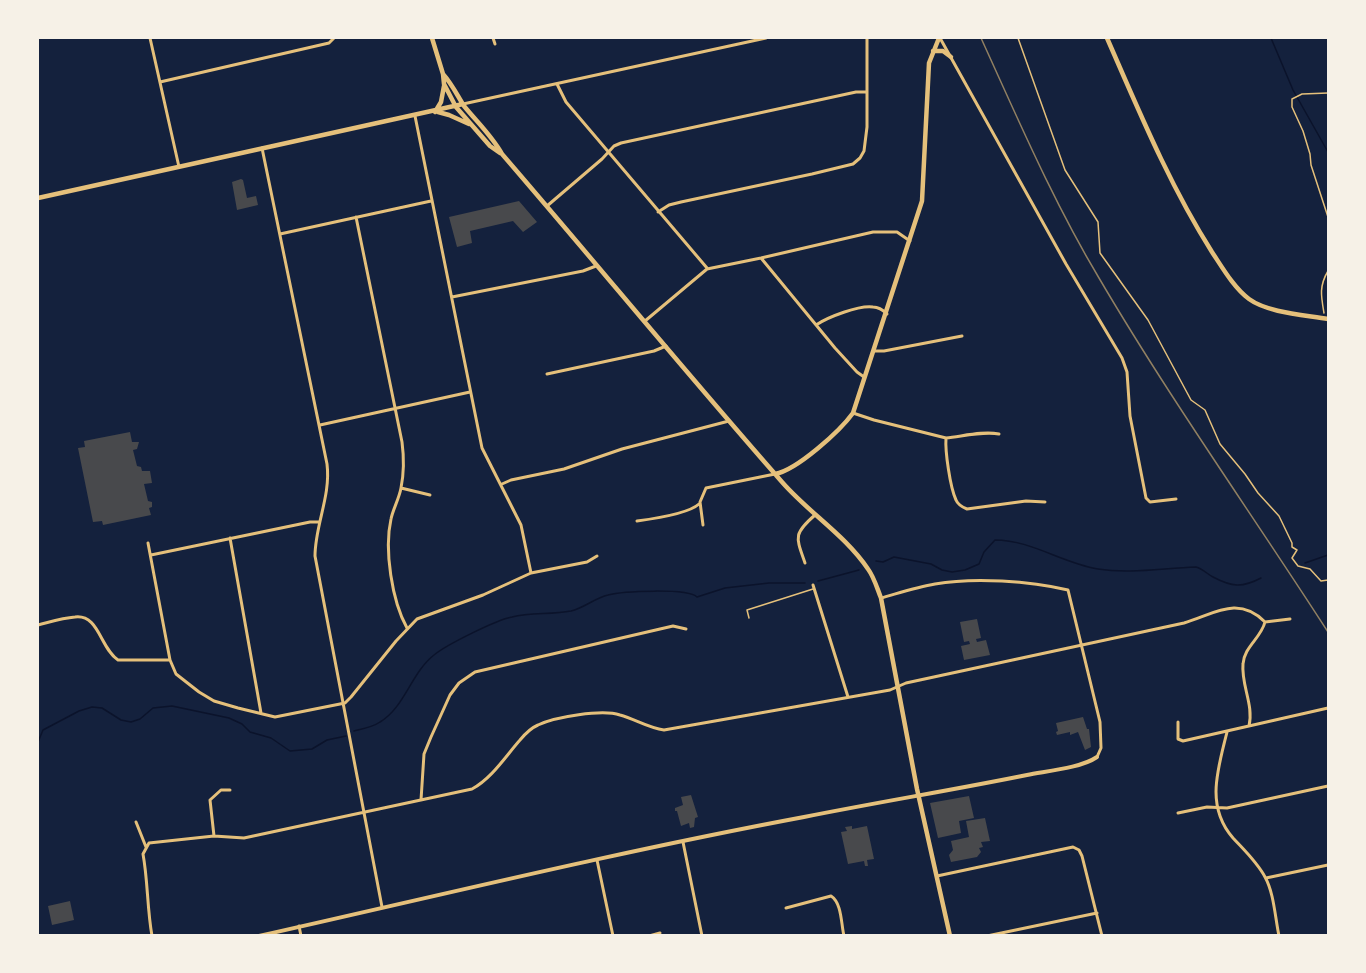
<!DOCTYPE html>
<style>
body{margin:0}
#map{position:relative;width:1366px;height:973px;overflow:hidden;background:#14213d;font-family:"IBM Plex Sans",sans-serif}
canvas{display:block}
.frame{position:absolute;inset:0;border:39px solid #f6f1e7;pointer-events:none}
</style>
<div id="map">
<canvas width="1366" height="973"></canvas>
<div class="frame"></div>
</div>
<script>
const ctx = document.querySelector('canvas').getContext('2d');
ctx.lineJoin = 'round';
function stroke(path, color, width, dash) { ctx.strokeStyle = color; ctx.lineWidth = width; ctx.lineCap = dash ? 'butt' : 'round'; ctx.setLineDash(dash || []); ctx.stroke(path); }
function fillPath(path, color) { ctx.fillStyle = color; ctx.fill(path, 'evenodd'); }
stroke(new Path2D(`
 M 1271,38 L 1293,90 L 1328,152
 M 876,561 L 883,562 L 894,557 L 931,564 L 942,570 L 952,572 L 965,570 L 979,564 L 984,552 L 995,540 C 1031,540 1062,563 1098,569 C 1130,574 1163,568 1196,567 C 1203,569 1207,574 1213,577 C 1232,587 1242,588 1261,578
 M 1305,563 L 1328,555
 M 818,581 L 859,570
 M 354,731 C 362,729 373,727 380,722 C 405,707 411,673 434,655 C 446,645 496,620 512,617 C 531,612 551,615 571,611 C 584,608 595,598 608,595 C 622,591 688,588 697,597 L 725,588 L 769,583 L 805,583
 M 38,742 L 43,730 L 79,711 L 92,707 L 102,708 L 121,720 L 131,722 L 140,719 L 153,708 L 172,706 L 229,718 L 242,724 L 250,732 L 271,738 L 290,751 L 312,749 L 327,740 L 346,736`), '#0b132b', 1.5);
fillPath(new Path2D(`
 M 241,179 L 243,180 L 247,198 L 256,196 L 258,205 L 237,210 L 232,182 Z
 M 519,201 L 537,222 L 523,232 L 513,221 L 470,231 L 472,243 L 457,247 L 449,217 Z
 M 130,432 L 132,442 L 139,442 L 137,449 L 133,450 L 137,466 L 141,467 L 142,471 L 150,471 L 152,483 L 144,484 L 148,501 L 152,502 L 152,507 L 149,508 L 151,515 L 103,525 L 102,521 L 93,522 L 78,448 L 85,447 L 84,441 Z
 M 977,619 L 981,638 L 976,639 L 977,642 L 986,640 L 990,655 L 964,660 L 961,646 L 970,644 L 969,641 L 964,642 L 960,622 Z
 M 1083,717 L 1087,729 L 1089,729 L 1091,747 L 1085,750 L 1078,732 L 1070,735 L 1070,732 L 1057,735 L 1056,732 L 1058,731 L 1056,723 Z
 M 691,795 L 698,817 L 695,818 L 694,827 L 690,828 L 689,823 L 681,826 L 677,811 L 675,811 L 675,808 L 683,805 L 681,797 Z
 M 969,796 L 974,818 L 959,821 L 961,833 L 938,838 L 930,803 Z
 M 985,818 L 990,841 L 981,842 L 983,847 L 979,848 L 981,852 L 977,857 L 951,862 L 949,855 L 953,850 L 951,841 L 969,837 L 966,821 Z
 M 852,826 L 852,829 L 867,826 L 874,859 L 867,860 L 868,866 L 865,866 L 864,861 L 848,864 L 841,832 L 847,831 L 845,827 Z
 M 70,901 L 74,920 L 52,925 L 48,906 Z`), '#48494c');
stroke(new Path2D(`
 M 1018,38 L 1065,170 L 1098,222 L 1100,253 L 1148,320 L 1191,400 L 1205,410 L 1220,444 L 1245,474 L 1258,493 L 1279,516 L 1292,543 L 1292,547 L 1297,550 L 1292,558 L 1298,566 L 1310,569 L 1321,581 L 1328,580
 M 1328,93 L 1302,94 L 1292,99 L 1292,107 L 1303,131 L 1310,154 L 1311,165 L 1328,217
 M 1324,313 C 1321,296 1319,286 1328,271`), '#e5c07b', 1.5);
stroke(new Path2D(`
 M 749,618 L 747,610 L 813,589`), '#e5c07b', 1.5);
stroke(new Path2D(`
 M 150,38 L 179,167
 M 493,38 L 495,44
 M 940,38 L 1066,264 L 1122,358 L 1127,372 L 1130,416 L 1146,498 L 1150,502 L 1176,499
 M 160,82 L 329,43 L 334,38
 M 557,84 L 566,102 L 707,268
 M 463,104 L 766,38
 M 415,116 L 482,448 L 521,525 L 531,573
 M 262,148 L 327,464 C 331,496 315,525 315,556 L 382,907
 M 547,206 L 602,159 L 614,146 L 621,143 L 856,92 L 867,92
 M 658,212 L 669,205 L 681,202 L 812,174 L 853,164 L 860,158 L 864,151 L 867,127 L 867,38
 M 356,217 L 402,442 C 404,457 404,473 401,488 C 399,499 393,509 391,519 C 384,550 392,601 407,628
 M 280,234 L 431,201
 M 761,258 L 835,348 L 857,372 L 864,377
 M 452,297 L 583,271 L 596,266
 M 645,321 L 707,269 L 761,258 L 873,232 L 897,232 L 910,241
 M 816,325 C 828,317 859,305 873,307 C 879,307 883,310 887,314
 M 875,351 L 884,351 L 962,336
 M 547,374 L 654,351 L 666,346
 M 853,413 L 874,420 L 946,438 C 945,451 950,487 956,500 C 958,505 962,507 967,509 L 1026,501 L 1045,502
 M 320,425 L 470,392
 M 946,438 C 964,436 983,431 999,434
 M 502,484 L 511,480 L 564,469 L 622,449 L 729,421
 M 401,488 L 430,495
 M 637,521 C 652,519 688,514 699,504
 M 703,525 L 700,502 L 706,488 L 775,474
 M 230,538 L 261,713
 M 148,543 L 170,660
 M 151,555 L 310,522 L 319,522
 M 805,563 C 796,537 793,534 815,515
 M 813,585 L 848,697
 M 881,598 C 899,593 917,587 935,584 C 974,577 1030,581 1068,590 L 1100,722 L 1101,748 L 1097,757
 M 38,625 C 50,622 62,618 75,617 C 99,614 100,648 118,660 L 170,660 L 176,674 L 199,692 L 214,701 L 238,708 L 275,717 L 345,703 L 351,697 L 396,641 L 417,619 L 483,595 L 531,573 L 587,562 L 597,556
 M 1178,722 L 1178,739 L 1183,741 L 1328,708
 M 1249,726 C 1254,705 1241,685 1243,664 C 1244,647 1261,638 1265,622
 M 1227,732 C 1218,769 1205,806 1233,838 C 1244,850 1257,862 1265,877 C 1274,893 1275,917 1279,936
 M 421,800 L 424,754 L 431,737 L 450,695 L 459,683 L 475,672 L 673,626 L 686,629
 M 1178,813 L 1207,807 L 1227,808 L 1328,786
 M 136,822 L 146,847
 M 214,836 L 210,800 L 221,790 L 230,790
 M 683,842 L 702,936
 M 597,860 L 613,936
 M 937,876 L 1073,847 L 1079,850 L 1082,856 L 1102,936
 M 1266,878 L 1328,865
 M 786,908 L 831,896 C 842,903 841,924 844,936
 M 299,926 L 301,936
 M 152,936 C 147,908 148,881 143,854 L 149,843 L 214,836 L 244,838 L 472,789 C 492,778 505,757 520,740 C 525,734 531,728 538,725 C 555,717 602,709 620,715 C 635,719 648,728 664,730 L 890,690 L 906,683 L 1184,623 C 1214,614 1238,595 1265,622 L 1290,619
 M 649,936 L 660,933
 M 987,936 L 1097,913`), '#e5c07b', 3);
stroke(new Path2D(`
 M 259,936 C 441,895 622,851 804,817 C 879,802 953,790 1027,775 C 1047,771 1081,768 1097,757`), '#e5c07b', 4);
stroke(new Path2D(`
 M 432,38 L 443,74 L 444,84 L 456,107 L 490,146 L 500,153
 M 1107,38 C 1139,111 1169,184 1212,252 C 1222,267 1234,288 1249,299 C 1268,313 1306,315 1328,319
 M 933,51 L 943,51 L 951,57
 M 443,74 C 452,84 457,95 464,106 C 477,122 492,136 502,154 C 596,263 687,374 782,482 C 809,513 845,535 868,569 C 874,577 877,588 881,598 L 917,789 L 950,936
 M 435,112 L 441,102 L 444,86
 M 438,112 L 449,115 L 469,124
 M 38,198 L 463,104
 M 775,474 C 797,470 840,431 853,413 L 922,201 L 929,63 L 939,38`), '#e5c07b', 4.5);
stroke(new Path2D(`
 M 981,38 C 1018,119 1053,201 1099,278 C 1170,399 1252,514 1328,632`), '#918062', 1.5);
</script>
